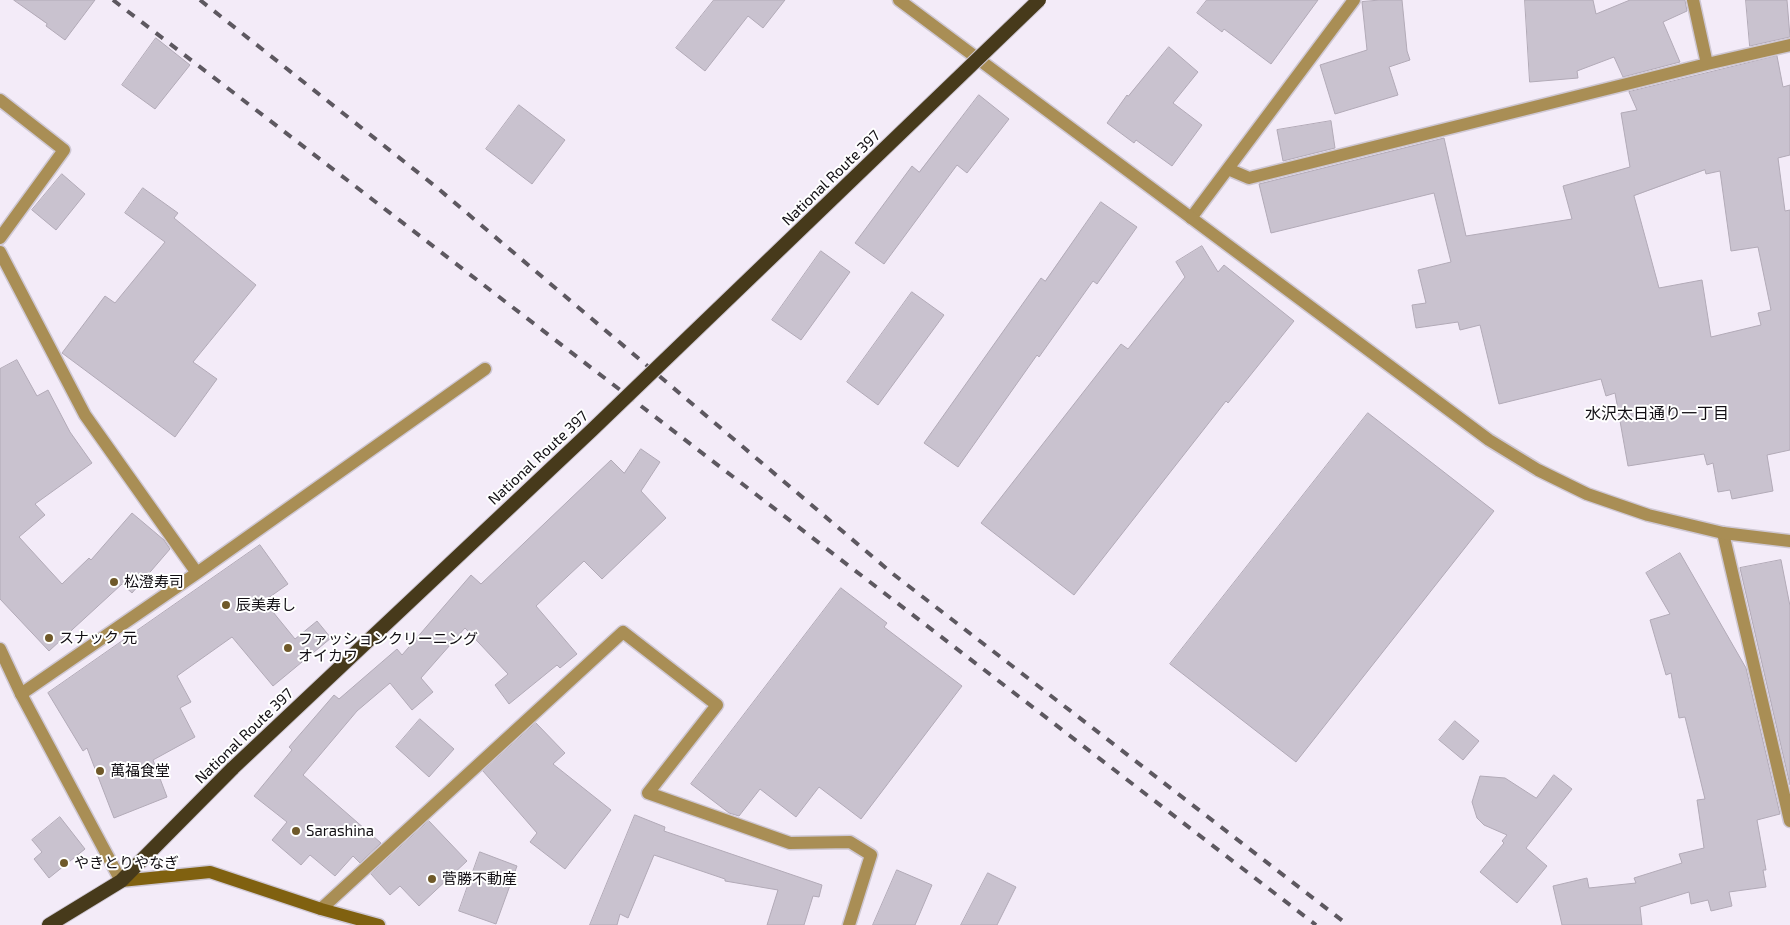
<!DOCTYPE html>
<meta charset="utf-8">
<style>
body{margin:0}
canvas{display:block;background:#f3ebf8}
</style>
<canvas width="1790" height="925"></canvas>
<script>
const ctx = document.querySelector('canvas').getContext('2d');
ctx.lineJoin = 'round';
function fillPath(path, color) { ctx.fillStyle = color; ctx.fill(path, 'evenodd'); }
function stroke(path, color, width, dash) { ctx.strokeStyle = color; ctx.lineWidth = width; ctx.lineCap = dash ? 'butt' : 'round'; ctx.setLineDash(dash || []); ctx.stroke(path); }
function label(font, color, halo, rows, align = 'center') {
  ctx.font = font + ' "Exo 2","Noto Sans JP",sans-serif'; ctx.lineWidth = 4; ctx.setLineDash([]); ctx.textBaseline = 'middle'; ctx.strokeStyle = halo; ctx.fillStyle = color; for (const [text, x, y, turn = 0] of rows) {
    ctx.save(); ctx.translate(x, y); ctx.rotate((+turn || 0) * Math.PI / 180); ctx.textAlign = isNaN(turn) ? turn : align; if (halo) ctx.strokeText(text, 0, 0); ctx.fillText(text, 0, 0); ctx.restore();
  }
}
const building = new Path2D(`
 M 14,0 L 95,0 L 65,40 L 46,26 L 47,24 Z
 M 714,0 L 785,0 L 763,28 L 748,16 L 705,71 L 676,48 Z
 M 1207,0 L 1318,0 L 1271,64 L 1224,29 L 1222,32 L 1197,13 Z
 M 1380,0 L 1402,0 L 1407,51 L 1410,60 L 1389,67 L 1398,95 L 1335,114 L 1320,65 L 1367,50 L 1362,2 Z
 M 1525,0 L 1593,0 L 1596,14 L 1630,0 L 1685,0 L 1687,11 L 1663,22 L 1680,62 L 1623,77 L 1614,57 L 1577,71 L 1578,78 L 1530,82 Z
 M 1746,0 L 1787,0 L 1790,37 L 1750,46 Z
 M 156,38 L 190,65 L 155,109 L 122,85 Z
 M 1169,47 L 1198,72 L 1173,103 L 1202,125 L 1172,166 L 1136,140 L 1134,143 L 1107,123 L 1127,95 L 1128,96 Z
 M 1777,56 L 1783,87 L 1790,85 L 1790,155 L 1778,158 L 1785,211 L 1790,210 L 1790,450 L 1767,455 L 1773,491 L 1732,499 L 1730,490 L 1718,492 L 1713,463 L 1707,465 L 1704,454 L 1628,466 L 1615,393 L 1606,396 L 1601,379 L 1499,404 L 1480,325 L 1460,330 L 1458,322 L 1416,328 L 1412,305 L 1426,303 L 1418,270 L 1451,262 L 1434,193 L 1271,233 L 1259,184 L 1444,138 L 1466,236 L 1572,219 L 1563,186 L 1630,167 L 1621,113 L 1637,110 L 1629,92 ZM 1705,170 L 1706,174 L 1720,171 L 1731,251 L 1758,247 L 1771,310 L 1758,313 L 1761,325 L 1711,337 L 1702,280 L 1659,288 L 1634,196 Z
 M 979,95 L 1009,119 L 967,173 L 957,165 L 884,264 L 855,243 L 912,166 L 919,172 Z
 M 519,105 L 565,140 L 532,184 L 486,149 Z
 M 1331,121 L 1335,148 L 1283,161 L 1277,130 Z
 M 62,174 L 85,194 L 56,230 L 32,210 Z
 M 143,188 L 178,213 L 174,218 L 256,285 L 193,362 L 217,379 L 175,437 L 62,353 L 105,296 L 115,303 L 165,242 L 125,213 Z
 M 1101,202 L 1137,227 L 1097,284 L 1093,281 L 1039,357 L 1037,355 L 958,467 L 924,443 L 1041,278 L 1045,281 Z
 M 1202,246 L 1218,272 L 1224,265 L 1294,321 L 1228,403 L 1226,401 L 1074,595 L 981,523 L 1121,344 L 1128,349 L 1185,277 L 1176,262 Z
 M 821,251 L 850,272 L 801,340 L 772,320 Z
 M 912,292 L 944,315 L 878,405 L 847,382 Z
 M 17,360 L 37,396 L 48,390 L 70,432 L 92,463 L 35,504 L 45,515 L 19,537 L 62,584 L 89,558 L 91,560 L 132,513 L 164,540 L 170,549 L 132,593 L 122,584 L 49,651 L 0,599 L 0,369 Z
 M 1368,413 L 1494,511 L 1296,762 L 1170,664 Z
 M 641,449 L 660,462 L 641,491 L 666,518 L 602,579 L 584,561 L 536,606 L 577,654 L 560,668 L 557,665 L 509,704 L 495,685 L 508,674 L 465,628 L 421,678 L 433,692 L 412,710 L 390,683 L 357,711 L 303,775 L 381,843 L 360,863 L 353,856 L 335,876 L 310,855 L 301,865 L 272,840 L 287,822 L 254,796 L 292,750 L 289,747 L 334,695 L 339,699 L 397,649 L 402,655 L 471,575 L 481,584 L 611,460 L 624,473 Z
 M 260,545 L 288,584 L 264,601 L 295,639 L 317,621 L 331,638 L 273,686 L 232,637 L 177,676 L 191,702 L 180,708 L 195,737 L 153,760 L 167,797 L 114,818 L 87,748 L 83,751 L 48,693 Z
 M 1680,553 L 1746,668 L 1780,814 L 1757,820 L 1766,870 L 1763,870 L 1766,887 L 1729,892 L 1732,906 L 1711,911 L 1708,900 L 1691,904 L 1689,892 L 1640,907 L 1642,925 L 1562,925 L 1553,886 L 1587,878 L 1589,888 L 1636,883 L 1634,878 L 1682,863 L 1679,854 L 1704,848 L 1697,800 L 1705,799 L 1685,717 L 1679,718 L 1671,673 L 1666,675 L 1650,620 L 1670,614 L 1646,573 Z
 M 1781,560 L 1790,606 L 1790,785 L 1740,568 Z
 M 841,588 L 887,623 L 884,627 L 962,686 L 861,819 L 819,787 L 796,817 L 760,789 L 739,816 L 729,813 L 691,784 Z
 M 420,719 L 454,749 L 429,777 L 396,747 Z
 M 1455,721 L 1479,741 L 1463,760 L 1439,740 Z
 M 536,723 L 565,753 L 553,764 L 611,810 L 565,869 L 530,842 L 537,833 L 483,771 Z
 M 1554,775 L 1572,789 L 1526,848 L 1547,866 L 1517,903 L 1480,872 L 1504,843 L 1502,841 L 1507,835 L 1484,825 L 1477,818 L 1472,802 L 1480,776 L 1505,778 L 1536,798 Z
 M 635,815 L 665,827 L 664,831 L 822,885 L 819,897 L 813,896 L 804,925 L 767,925 L 778,890 L 725,881 L 725,879 L 654,855 L 628,918 L 620,914 L 617,925 L 590,925 Z
 M 60,817 L 85,849 L 49,878 L 34,859 L 42,852 L 32,840 Z
 M 429,821 L 467,861 L 419,906 L 400,886 L 390,895 L 371,874 Z
 M 480,852 L 517,866 L 496,924 L 459,911 Z
 M 897,870 L 932,885 L 915,925 L 873,925 Z
 M 988,873 L 1016,887 L 997,925 L 961,925 Z`);
fillPath(building, '#c9c2cf');
stroke(building, '#b2aab7', 1);
const minor = new Path2D(`
 M 1707,64 L 1790,45
 M 0,100 L 64,150 L 0,238
 M 1228,169 L 1249,178 L 1707,64 L 1693,0
 M 1191,218 L 1354,0
 M 0,252 L 85,415 L 197,573
 M 1723,533 L 1790,821
 M 21,694 L 197,573 L 485,369
 M 321,909 L 623,632 L 717,705 L 648,793 L 790,843 L 850,842 L 871,855 L 849,925`);
const tertiary = new Path2D(`
 M 899,0 L 1489,440 L 1538,470 L 1587,494 L 1648,515 L 1723,533 L 1790,541
 M 0,649 L 21,694 L 121,881`);
const secondary = new Path2D(`
 M 121,881 L 210,872 L 321,909 L 379,925`);
const trunk = new Path2D(`
 M 49,925 L 121,881 L 233,768`);
stroke(minor, '#cfc8d4', 15);
stroke(tertiary, '#cfc8d4', 15);
stroke(secondary, '#cfc8d4', 15);
stroke(trunk, '#cfc8d4', 16);
stroke(minor, '#a98e55', 12);
stroke(tertiary, '#a98e55', 12);
stroke(secondary, '#806110', 12);
stroke(trunk, '#473a1b', 14);
stroke(new Path2D(`
 M 113,0 L 1316,925
 M 200,0 L 435,186 L 893,574 L 1348,925`), '#5d5860', 4, [9, 9]);
const trunkBridge = new Path2D(`
 M 233,768 L 592,430 L 1039,0`);
stroke(trunkBridge, '#cfc8d4', 16, []);
stroke(trunkBridge, '#473a1b', 14);
for (const [x, y, r, color] of [
 [114,582,5,"#6f5929"],
 [226,605,5,"#6f5929"],
 [49,638,5,"#6f5929"],
 [288,648,5,"#6f5929"],
 [100,771,5,"#6f5929"],
 [296,831,5,"#6f5929"],
 [64,863,5,"#6f5929"],
 [432,879,5,"#6f5929"]
]) { const dot = new Path2D(); dot.arc(x, y, r, 0, 2 * Math.PI); ctx.fillStyle = color; ctx.fill(dot); stroke(dot, '#fff', 2); }
label('15px', '#120f14', '#fff', [
 ["National Route 397",831,178,-44],
 ["National Route 397",538,458,-43],
 ["National Route 397",244,736,-44]
]);
label('15px', '#120f14', '#fff', [
 ["松澄寿司",124,582],
 ["辰美寿し",236,605],
 ["スナック 元",59,638],
 ["ファッションクリーニング",298,639],
 ["オイカワ",298,656],
 ["萬福食堂",110,771],
 ["Sarashina",306,831],
 ["やきとりやなぎ",74,863],
 ["菅勝不動産",442,879]
], 'left');
label('16px', '#120f14', '#fff', [
 ["水沢太日通り一丁目",1657,414]
]);
</script>
